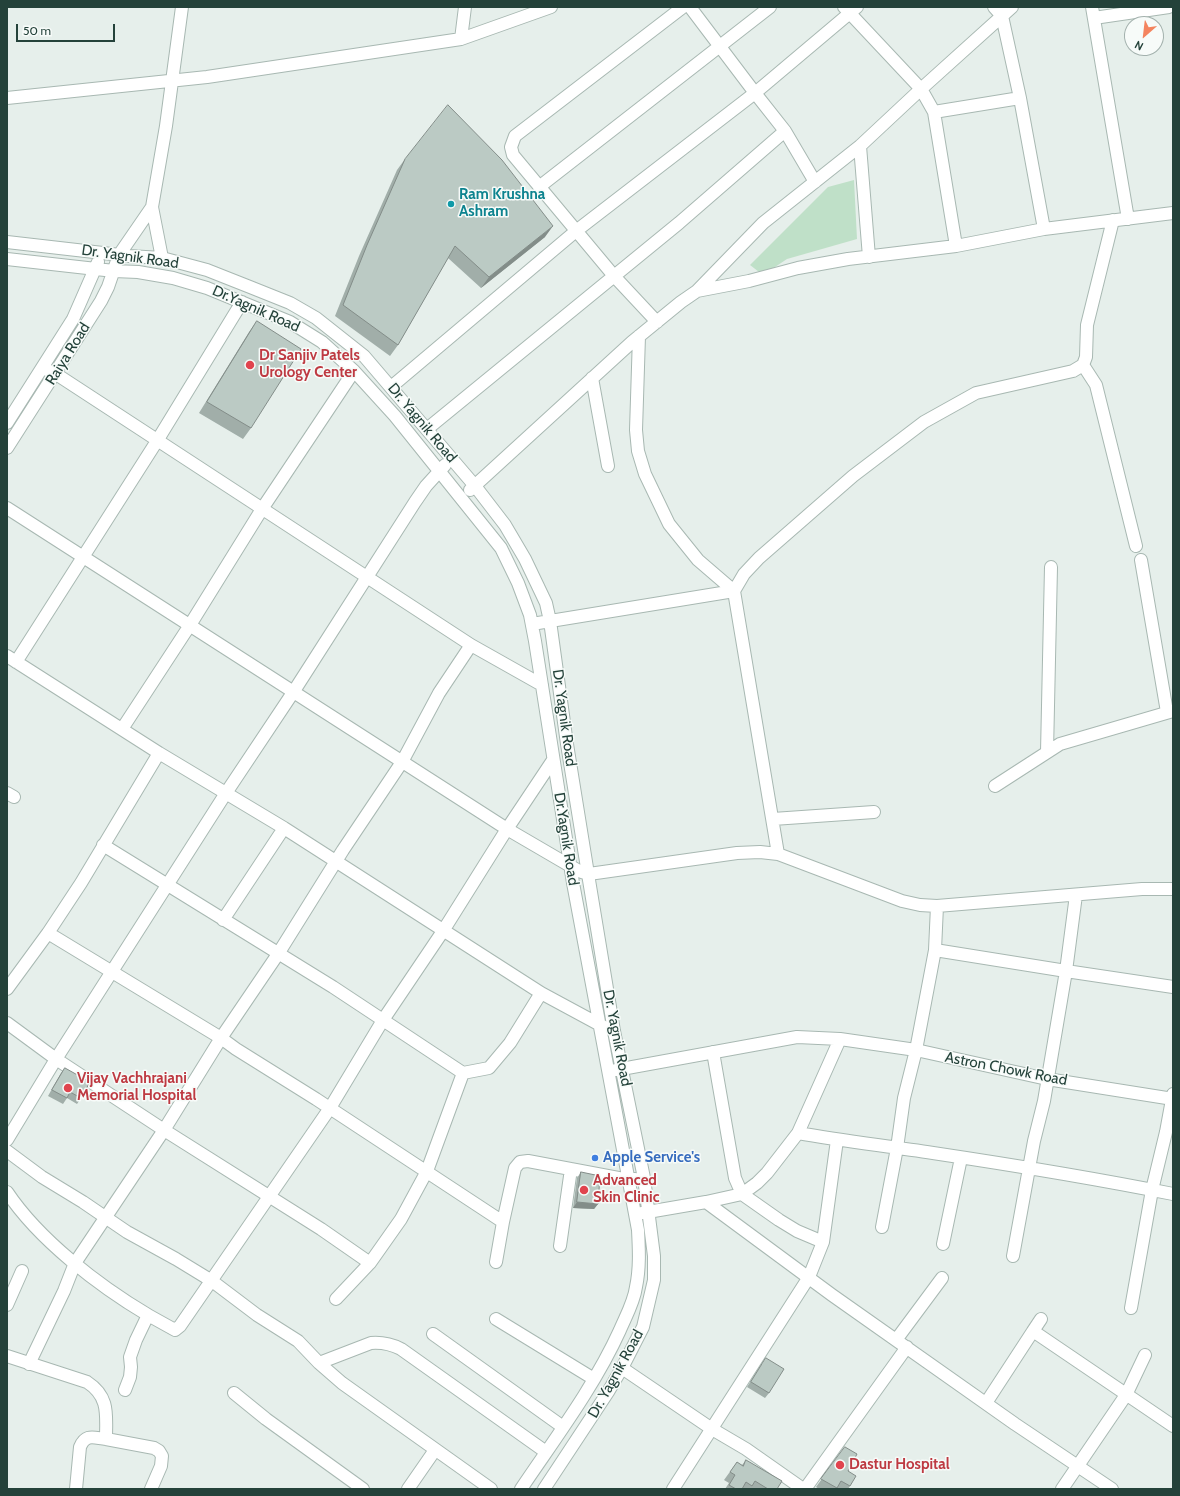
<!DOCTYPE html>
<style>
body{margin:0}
#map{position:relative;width:1180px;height:1496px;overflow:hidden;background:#e6efeb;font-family:Cabin,sans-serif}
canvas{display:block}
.frame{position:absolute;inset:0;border:8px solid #24423a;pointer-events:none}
.north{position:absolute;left:1124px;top:16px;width:40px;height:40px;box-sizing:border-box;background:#f7fbf9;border:1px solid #a3b1ad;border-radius:50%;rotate:208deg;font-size:11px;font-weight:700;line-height:16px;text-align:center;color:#24423a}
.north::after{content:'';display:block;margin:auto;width:14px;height:18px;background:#f4845f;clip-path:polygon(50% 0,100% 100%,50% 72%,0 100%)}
.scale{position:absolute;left:16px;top:24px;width:99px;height:18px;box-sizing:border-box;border:2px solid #24423a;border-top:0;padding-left:5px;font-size:12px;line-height:14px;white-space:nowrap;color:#24423a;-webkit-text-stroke:3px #f7fbf9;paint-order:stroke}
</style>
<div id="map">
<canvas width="1180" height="1496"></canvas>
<div class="frame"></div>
<div class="north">N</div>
<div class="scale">50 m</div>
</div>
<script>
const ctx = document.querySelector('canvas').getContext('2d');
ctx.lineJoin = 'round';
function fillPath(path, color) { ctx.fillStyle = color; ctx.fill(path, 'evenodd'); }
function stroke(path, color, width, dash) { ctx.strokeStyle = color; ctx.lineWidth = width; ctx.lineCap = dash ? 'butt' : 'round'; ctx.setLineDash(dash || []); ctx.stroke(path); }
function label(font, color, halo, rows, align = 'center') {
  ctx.font = font + ' Cabin,sans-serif'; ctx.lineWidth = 3; ctx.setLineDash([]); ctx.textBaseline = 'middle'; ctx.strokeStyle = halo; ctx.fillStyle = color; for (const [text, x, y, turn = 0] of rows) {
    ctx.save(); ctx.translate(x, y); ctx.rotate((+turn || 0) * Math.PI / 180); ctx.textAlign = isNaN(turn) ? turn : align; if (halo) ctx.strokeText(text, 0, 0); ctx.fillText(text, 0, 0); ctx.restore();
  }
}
fillPath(new Path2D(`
 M 854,180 L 857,239 L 787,259 L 763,275 L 750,265 L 828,187 Z`), '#bfe0c8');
const minor = new Path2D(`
 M 690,7 L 755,93 L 785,131 L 815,182
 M 844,7 L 921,89 L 934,112 L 956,246
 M 994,7 L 1002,16 L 1020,98 L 1044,229
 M 1092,7 L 1128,219
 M 1094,18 L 1169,7
 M 461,39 L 465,7
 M 7,98 L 207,77 L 461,39 L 551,7
 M 934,112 L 1020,98
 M 860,146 L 869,257
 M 539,187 L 770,7
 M 7,242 L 129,256 L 162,258 L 207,270 L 250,287 L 290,303 L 316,318 L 364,356 L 475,486 L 505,525 L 525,559 L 546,603 L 550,621 L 567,744 L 588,874 L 614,1031 L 644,1178 L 654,1256 L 654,1280 L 643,1327 L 622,1368 L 608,1392 L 544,1489
 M 162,258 L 152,207 L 166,126 L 182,7
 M 7,259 L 114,271 L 138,272 L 173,278 L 207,288 L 290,322 L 322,342 L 354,371 L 395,416 L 501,548 L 518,583 L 530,615 L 535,641 L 573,883 L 638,1230 C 639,1249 640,1268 636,1287 C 634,1302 626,1316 620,1330 C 594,1387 556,1437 521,1489
 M 697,291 L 749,281 L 798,268 L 848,259 L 956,246 L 1044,229 L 1173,213
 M 657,322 L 614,276 L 513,155 L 511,147 L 515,136 L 683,7
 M 639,336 L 636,430 L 638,451 L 645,474 L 669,524 L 698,560 L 734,591
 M 1083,365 L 1096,385 L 1136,546
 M 43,368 L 56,374 L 471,645 L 542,685
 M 592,378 L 608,466
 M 391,387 L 576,231 L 755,93 L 857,7
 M 7,423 L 73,319 L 98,262
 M 427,429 L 679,223 L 785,131
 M 7,448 L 101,301 L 108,287 L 119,255 L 152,207
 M 470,490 L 632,342 L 681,302 L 697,291 L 763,223 L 860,146 L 921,89 L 1012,7
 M 7,508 L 507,829 L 579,871 L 588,874 L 596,873 L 737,853 L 760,852 L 778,854 L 902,901 L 920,905 L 937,906 L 1142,889 L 1173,889
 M 1141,560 L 1167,712
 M 532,624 L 734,591
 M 7,656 L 159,753 L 284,828 L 541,993 L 604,1027
 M 16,662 L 157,441 L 242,302
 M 122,729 L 190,625 L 262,509 L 354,371
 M 1047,752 L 1051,567
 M 995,786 L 1060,744 L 1173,711
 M 7,793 L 14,797
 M 773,819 L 874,812
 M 103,845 L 333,987 L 463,1073
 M 778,854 L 734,591 L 744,574 L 759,558 L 853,476 L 924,422 L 976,393 L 1073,371 L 1083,365 L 1086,357 L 1087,325 L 1113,220
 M 223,920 L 284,828
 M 48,933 L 221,1038 L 236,1049 L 316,1099 L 503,1222 L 515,1168 L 520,1162 L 528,1161 L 629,1180 L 635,1179
 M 935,950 L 1066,971 L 1173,987
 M 7,989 L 48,933 L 81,883 L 159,753
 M 7,1023 L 56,1059 L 164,1130 L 321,1229 L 370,1263
 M 840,1039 L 916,1050 L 1047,1079 L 1173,1099
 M 713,1052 L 735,1178 L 742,1194 L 779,1220 L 797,1231 L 823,1242
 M 616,1070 L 797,1037 L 840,1039 L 798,1133 L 767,1173 L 757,1183 L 742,1194 L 706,1202
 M 798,1133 C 843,1141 888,1146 933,1153 C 1013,1165 1093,1178 1173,1194
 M 7,1140 L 56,1059 L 226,793 L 294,691 L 415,502 L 426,486 L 445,465
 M 7,1151 L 42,1177 L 83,1202 L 127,1232 L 176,1259 L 212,1281 L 257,1315 L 298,1341 L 319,1363 L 342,1383 L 491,1489
 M 7,1192 C 39,1240 99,1286 148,1315 L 136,1340 L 130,1357 L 131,1367 L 130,1377 L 125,1390
 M 642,1213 L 706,1202 L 832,1295 L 1015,1424 L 1112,1489
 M 882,1227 L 897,1148 L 904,1098 L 916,1050 L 935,950 L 937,906
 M 943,1244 L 961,1158
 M 560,1246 L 571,1169
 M 1013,1256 L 1034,1141 L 1044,1101 L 1066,971 L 1076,895
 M 496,1262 L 503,1222
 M 336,1299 L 370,1263 L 401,1219 L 427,1171 L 463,1073 L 489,1068 L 510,1043 L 541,993
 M 7,1305 L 22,1271
 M 1131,1308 L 1152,1190 L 1166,1132 L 1173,1094
 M 148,1315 L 175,1330 L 180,1326 L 330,1108 L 383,1020 L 443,931 L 507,829 L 553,760
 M 496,1319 L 594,1379
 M 1041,1319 L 1033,1331 L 1173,1426
 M 433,1334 L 563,1427
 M 896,1340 L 942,1278
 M 7,1356 L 87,1382 C 110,1397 106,1415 106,1439 C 94,1438 86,1433 80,1447 L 76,1489
 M 319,1363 L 371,1343 C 383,1342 391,1344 401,1349 L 546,1452
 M 29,1364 L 64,1291 L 75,1263 L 164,1130 L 221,1038 L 278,954 L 343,850 L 402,762 L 439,693 L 471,645
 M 622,1368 L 712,1429 L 746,1449 L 803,1489
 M 234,1393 L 266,1419 L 363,1489
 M 986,1403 L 1033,1331
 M 106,1439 L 154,1448 L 159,1451 L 162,1456 L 161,1466 L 151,1489
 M 408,1489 L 435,1450
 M 673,1489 L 809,1277 L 823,1242 L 837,1140
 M 805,1489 L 907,1347
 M 1062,1489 L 1126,1395 L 1145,1355`);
stroke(minor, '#a8b8b2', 14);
stroke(minor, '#fff', 12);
fillPath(new Path2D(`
 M 405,159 L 545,237 L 481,288 L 448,258 L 398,345 L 390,356 L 335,316 L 359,256 L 397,170 Z
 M 257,321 L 251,428 L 243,439 L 199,413 L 249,332 Z
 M 65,1068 L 81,1098 L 77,1104 L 67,1098 L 63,1104 L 48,1096 L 61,1073 Z
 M 581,1172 L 598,1204 L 594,1209 L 573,1208 L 577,1178 Z
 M 762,1364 L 769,1393 L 765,1398 L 747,1387 Z
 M 845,1447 L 850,1486 L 848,1489 L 819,1489 L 816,1487 Z
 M 746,1460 L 777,1489 L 725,1489 L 729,1483 L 724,1480 L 737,1462 L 742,1465 Z`), '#a1aea9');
fillPath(new Path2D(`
 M 553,226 L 545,237 L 481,288 L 489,277 Z
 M 577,1202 L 598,1204 L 594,1209 L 573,1208 Z`), '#838d89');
const building = new Path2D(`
 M 448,105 L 502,160 L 553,226 L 489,277 L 455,246 L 398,345 L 343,305 L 367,245 L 405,159 Z
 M 257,321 L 301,349 L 251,428 L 207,402 Z
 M 65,1068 L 90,1082 L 81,1098 L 70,1092 L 67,1098 L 52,1090 Z
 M 581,1172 L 600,1176 L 598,1204 L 577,1202 Z
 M 766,1358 L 784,1369 L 769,1393 L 751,1382 Z
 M 845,1447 L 857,1454 L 848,1471 L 856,1476 L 850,1486 L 841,1481 L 837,1488 L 821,1479 Z
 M 746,1460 L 782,1481 L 777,1489 L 768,1489 L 755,1481 L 752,1486 L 746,1482 L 742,1489 L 736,1489 L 729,1485 L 735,1475 L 730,1472 L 737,1462 L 743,1466 Z`);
fillPath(building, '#bbcac4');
stroke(building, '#838d89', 1);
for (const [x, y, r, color] of [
 [451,204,4,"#0f9aa8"],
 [250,365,5,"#e0444e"],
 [68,1088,5,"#e0444e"],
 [595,1158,4,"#3f7fe0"],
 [584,1190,5,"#e0444e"],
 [840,1465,5,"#e0444e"]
]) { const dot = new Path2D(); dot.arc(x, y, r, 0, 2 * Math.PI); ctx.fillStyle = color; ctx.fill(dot); stroke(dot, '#f7fbf9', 1.5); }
label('bold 15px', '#0d838f', '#f7fbf9', [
 ["Ram Krushna",459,195],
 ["Ashram",459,212]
], 'left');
label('15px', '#24423a', '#f7fbf9', [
 ["Dr. Yagnik Road",130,257,8],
 ["Dr.Yagnik Road",256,309,24],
 ["Raiya Road",68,354,-58],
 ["Dr. Yagnik Road",422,423,50],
 ["Dr. Yagnik Road",564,718,82],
 ["Dr.Yagnik Road",566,839,81],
 ["Dr. Yagnik Road",617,1038,79],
 ["Astron Chowk Road",1006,1069,11],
 ["Dr. Yagnik Road",616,1374,-61]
]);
label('bold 15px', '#be3a42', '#f7fbf9', [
 ["Dr Sanjiv Patels",259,356],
 ["Urology Center",259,373],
 ["Vijay Vachhrajani",77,1079],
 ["Memorial Hospital",77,1096],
 ["Advanced",593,1181],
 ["Skin Clinic",593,1198],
 ["Dastur Hospital",849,1465]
], 'left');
label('bold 15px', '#366cbe', '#f7fbf9', [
 ["Apple Service's",603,1158]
], 'left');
</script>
